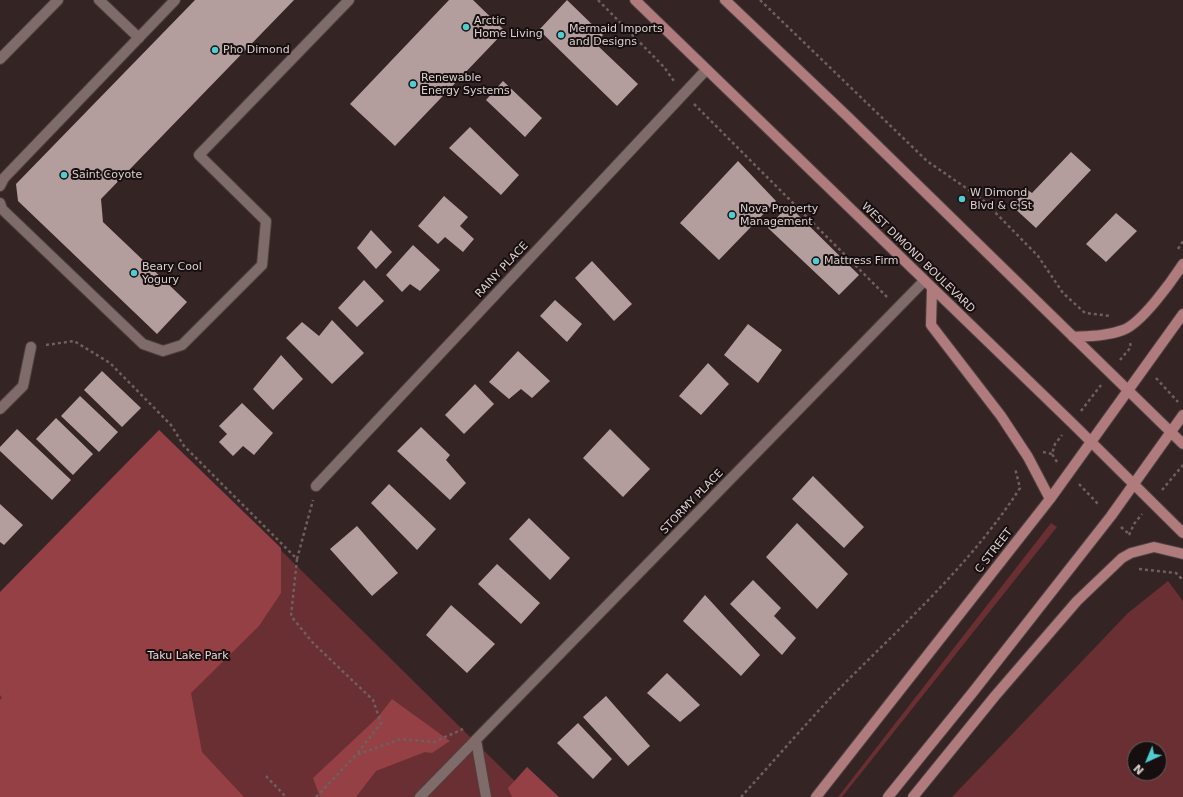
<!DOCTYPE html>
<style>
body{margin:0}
#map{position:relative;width:1183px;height:797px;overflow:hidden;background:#352424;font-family:"DejaVu Sans",sans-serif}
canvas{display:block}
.north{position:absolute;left:1127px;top:741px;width:40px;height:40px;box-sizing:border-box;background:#170f0f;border:1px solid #665c5c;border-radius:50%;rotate:224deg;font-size:11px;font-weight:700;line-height:16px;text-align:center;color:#dcd0d0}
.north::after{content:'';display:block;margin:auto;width:14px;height:18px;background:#51ccd1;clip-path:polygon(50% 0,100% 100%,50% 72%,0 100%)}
</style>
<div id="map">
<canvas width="1183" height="797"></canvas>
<div class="north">N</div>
</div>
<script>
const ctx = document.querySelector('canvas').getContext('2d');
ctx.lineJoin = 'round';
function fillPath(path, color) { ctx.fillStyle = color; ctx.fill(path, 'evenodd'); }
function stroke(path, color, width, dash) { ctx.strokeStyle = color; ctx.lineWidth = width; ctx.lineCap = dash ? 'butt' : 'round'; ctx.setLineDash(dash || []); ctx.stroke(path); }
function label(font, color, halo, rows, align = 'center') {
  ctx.font = font + ' "DejaVu Sans",sans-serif'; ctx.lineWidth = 4; ctx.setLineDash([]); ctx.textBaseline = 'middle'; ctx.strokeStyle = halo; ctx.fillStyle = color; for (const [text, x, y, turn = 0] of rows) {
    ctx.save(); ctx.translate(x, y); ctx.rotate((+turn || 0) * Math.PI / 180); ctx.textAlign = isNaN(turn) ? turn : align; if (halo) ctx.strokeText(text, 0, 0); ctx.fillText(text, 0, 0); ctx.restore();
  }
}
fillPath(new Path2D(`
 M 159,430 L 531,797 L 0,797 L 0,693 Z
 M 1051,523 L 1057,527 L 842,797 L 838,797 Z
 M 1168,581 L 1183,601 L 1183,797 L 952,797 L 1128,613 ZM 1135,749 L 1159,749 L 1159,773 L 1135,773 Z`), '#692f32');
fillPath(new Path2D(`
 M 159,430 L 281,548 L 281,593 L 259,626 L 191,693 L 202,752 L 244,797 L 0,797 L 0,700 L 2,698 L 0,695 L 0,592 Z
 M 392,699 L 450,741 L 432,753 L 425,752 L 376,771 L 356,797 L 320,797 L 313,778 L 378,717 Z
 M 527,767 L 559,797 L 512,797 L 508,788 Z`), '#944045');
fillPath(new Path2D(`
 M 195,0 L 294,0 L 101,199 L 103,222 L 187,302 L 157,334 L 18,201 L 16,184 Z
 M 449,0 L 473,0 L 505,31 L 395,146 L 350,104 Z
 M 567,0 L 603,35 L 596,44 L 638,84 L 617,106 L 539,30 Z
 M 503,81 L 542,118 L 525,137 L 486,100 Z
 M 470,127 L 519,175 L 501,195 L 449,148 Z
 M 1071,152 L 1091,170 L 1036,228 L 1012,206 L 1026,189 L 1032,193 Z
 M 738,161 L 776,201 L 719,260 L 680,223 Z
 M 444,196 L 468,217 L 460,226 L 474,239 L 463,252 L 445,237 L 438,244 L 418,226 Z
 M 788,205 L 859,275 L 839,295 L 768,228 Z
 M 1116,213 L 1137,231 L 1106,262 L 1086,244 Z
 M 371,230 L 392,252 L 376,269 L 357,248 Z
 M 413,245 L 440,270 L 420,291 L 410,284 L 402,292 L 386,275 Z
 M 592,261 L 632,304 L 614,321 L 575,278 Z
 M 364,280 L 384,301 L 357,327 L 338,308 Z
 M 555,300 L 582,324 L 567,342 L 540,316 Z
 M 332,320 L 364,353 L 332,384 L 286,338 L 302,322 L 319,336 Z
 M 748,324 L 782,350 L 758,383 L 724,355 Z
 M 518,351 L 550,381 L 532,398 L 521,389 L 509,399 L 489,382 Z
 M 281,355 L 303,379 L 273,410 L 253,389 Z
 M 708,363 L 729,384 L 701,415 L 679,396 Z
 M 102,371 L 141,408 L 122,427 L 84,390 Z
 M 475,384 L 494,404 L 464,434 L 445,415 Z
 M 80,396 L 118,432 L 99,452 L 61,416 Z
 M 242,403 L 273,433 L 254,455 L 243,446 L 233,456 L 219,442 L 227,434 L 219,426 Z
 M 56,418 L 93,454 L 73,475 L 36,439 Z
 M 421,427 L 450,455 L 446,460 L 466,483 L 450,500 L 397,451 Z
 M 17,429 L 71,480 L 52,500 L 0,451 L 0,447 Z
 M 610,429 L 650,469 L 623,497 L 583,458 Z
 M 813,476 L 864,527 L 844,548 L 792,499 Z
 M 389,484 L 436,529 L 417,550 L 371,503 Z
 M 0,504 L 23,525 L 4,545 L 0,542 Z
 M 529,518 L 570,558 L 550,580 L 509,539 Z
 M 797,523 L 848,574 L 817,609 L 766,557 Z
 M 357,526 L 398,573 L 372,596 L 330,549 Z
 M 497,564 L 540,603 L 521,624 L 478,584 Z
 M 753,580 L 781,608 L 774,616 L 796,638 L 782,655 L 730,604 Z
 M 705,595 L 760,655 L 741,676 L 683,621 Z
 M 451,605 L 495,644 L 467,673 L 426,635 Z
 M 667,673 L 700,705 L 680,722 L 647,693 Z
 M 606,696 L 650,746 L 628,766 L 583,717 Z
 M 578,723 L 612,759 L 593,779 L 557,743 Z`), '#b49d9d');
const minor = new Path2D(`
 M 99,0 L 139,38
 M 0,59 L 58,0
 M 0,186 L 4,178 L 175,0
 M 0,203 L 2,209 L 143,344 L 163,351 L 182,345 L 262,265 L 266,221 L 199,155 L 349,0
 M 0,409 L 23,386 L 31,347
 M 316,486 L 706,70
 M 476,740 L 486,797
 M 420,797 L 924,281`);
const major = new Path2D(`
 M 635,0 L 1072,423 L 1183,533
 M 725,0 L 847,116 L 1183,444
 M 932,288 L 931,325 L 1001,416 L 1028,457 L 1050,499
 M 1073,337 C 1090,336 1107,336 1123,330 C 1141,324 1172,281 1183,264
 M 816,797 L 1050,499 L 1183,314
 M 888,797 L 973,692 L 1111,516 L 1183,415
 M 913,797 L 995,696 L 1077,601 L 1122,558 L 1131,553 L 1154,547 L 1183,554`);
stroke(minor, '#4e4040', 12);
stroke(major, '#4e4040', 12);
stroke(new Path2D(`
 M 598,0 L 664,67 L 674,81
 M 760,0 L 927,161 L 982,199 L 1038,256 L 1063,293 L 1085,313 L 1111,316
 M 694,104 L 887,297
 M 1178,249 L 1183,241
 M 46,345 L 74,341 L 110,363 L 171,425 L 184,446 L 297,559 L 291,616 L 313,643 L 373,700 L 381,723 L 356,755
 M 1120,360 L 1131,347 L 1130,343
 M 1156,378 L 1178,402
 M 1081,411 L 1101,385
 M 1043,452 L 1052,454
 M 1057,462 L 1052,454 L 1055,444 L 1062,435
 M 1079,484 L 1099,505
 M 1162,490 L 1183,465
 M 1121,527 L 1129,534
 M 1129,535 L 1134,524 L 1142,514
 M 297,559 L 313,500
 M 1139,569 L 1176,573 L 1183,580
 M 266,776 L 286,797
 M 316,797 L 356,755 L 401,739 L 434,742 L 463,729
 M 741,797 C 772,763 803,727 835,693 C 899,628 970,566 1020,488 L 1015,468`), '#6f5f5f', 2.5, [3, 3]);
stroke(minor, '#806b6b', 10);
stroke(major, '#af7b7c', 10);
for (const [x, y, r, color] of [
 [466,27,4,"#51ccd1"],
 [561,35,4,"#51ccd1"],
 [215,50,4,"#51ccd1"],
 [413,84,4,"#51ccd1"],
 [64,175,4,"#51ccd1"],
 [962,199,4,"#51ccd1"],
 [732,215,4,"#51ccd1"],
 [816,261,4,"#51ccd1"],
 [134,273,4,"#51ccd1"]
]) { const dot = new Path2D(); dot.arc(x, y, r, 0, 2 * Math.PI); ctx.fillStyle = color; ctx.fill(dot); stroke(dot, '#170f0f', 1.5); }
label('11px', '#dcd0d0', '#170f0f', [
 ["Arctic",474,21],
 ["Home Living",474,34],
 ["Mermaid Imports",569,29],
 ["and Designs",569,42],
 ["Pho Dimond",223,50],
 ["Renewable",421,78],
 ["Energy Systems",421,91],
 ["Saint Coyote",72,175],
 ["W Dimond",970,193],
 ["Blvd & C St",970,206],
 ["Nova Property",740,209],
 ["Management",740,222],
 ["Mattress Firm",824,261],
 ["Beary Cool",142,267],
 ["Yogury",142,280]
], 'left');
label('11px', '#dcd0d0', '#170f0f', [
 ["WEST DIMOND BOULEVARD",918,258,44],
 ["RAINY PLACE",502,270,-47],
 ["STORMY PLACE",692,502,-46],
 ["C STREET",994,551,-52]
]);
label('11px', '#efd5d5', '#170f0f', [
 ["Taku Lake Park",188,656]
]);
</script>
